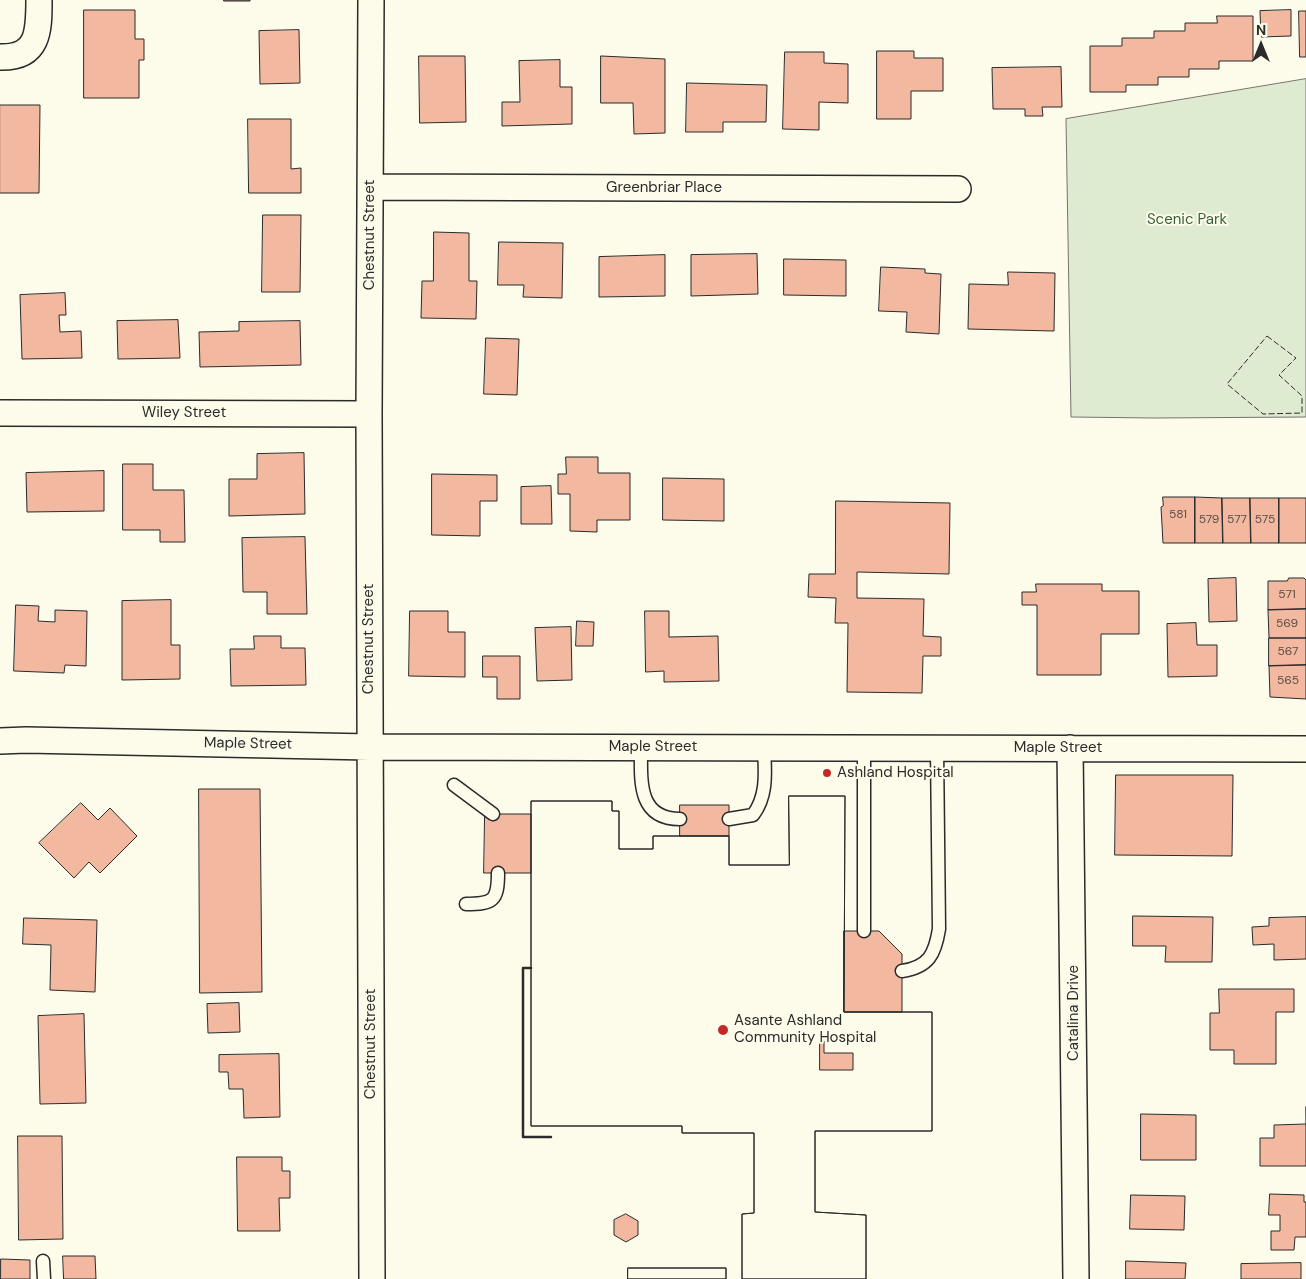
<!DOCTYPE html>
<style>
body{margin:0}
#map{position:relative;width:1306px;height:1279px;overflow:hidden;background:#fdfbea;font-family:"DM Sans",sans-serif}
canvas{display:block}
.north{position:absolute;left:1236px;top:20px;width:50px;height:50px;-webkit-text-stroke:4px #fdfbea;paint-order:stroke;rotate:0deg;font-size:14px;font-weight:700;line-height:20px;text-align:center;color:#2b2b2b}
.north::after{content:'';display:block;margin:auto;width:18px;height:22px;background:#2b2b2b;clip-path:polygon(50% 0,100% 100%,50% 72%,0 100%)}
</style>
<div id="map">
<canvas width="1306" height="1279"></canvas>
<div class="north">N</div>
</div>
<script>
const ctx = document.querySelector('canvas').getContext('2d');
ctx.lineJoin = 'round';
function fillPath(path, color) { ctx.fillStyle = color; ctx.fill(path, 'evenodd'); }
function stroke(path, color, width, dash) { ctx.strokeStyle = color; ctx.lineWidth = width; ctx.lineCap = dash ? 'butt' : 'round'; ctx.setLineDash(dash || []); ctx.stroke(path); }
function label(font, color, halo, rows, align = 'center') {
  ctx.font = font + ' "DM Sans",sans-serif'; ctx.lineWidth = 4; ctx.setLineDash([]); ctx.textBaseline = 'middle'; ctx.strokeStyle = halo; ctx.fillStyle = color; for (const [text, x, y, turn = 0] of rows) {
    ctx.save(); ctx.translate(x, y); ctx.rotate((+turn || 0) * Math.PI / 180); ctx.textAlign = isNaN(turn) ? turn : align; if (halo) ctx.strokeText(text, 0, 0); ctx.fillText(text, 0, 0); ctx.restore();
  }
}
const green = new Path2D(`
 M 1306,79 L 1306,417 L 1154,418 L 1071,417 L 1066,119 Z`);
fillPath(green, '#deebd1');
stroke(green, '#74746e', 1);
const building = new Path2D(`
 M 224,0 L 250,0 L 250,1 L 224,1 Z
 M 84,10 L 135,10 L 135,39 L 144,39 L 144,60 L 139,60 L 139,98 L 84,98 Z
 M 1291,10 L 1291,36 L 1261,37 L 1260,11 Z
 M 1299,11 L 1306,11 L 1306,57 L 1300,57 Z
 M 1217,16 L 1253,16 L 1253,61 L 1219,61 L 1219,69 L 1189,69 L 1189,77 L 1158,77 L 1158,85 L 1126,85 L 1126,92 L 1090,92 L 1090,46 L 1122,46 L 1122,38 L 1154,38 L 1154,31 L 1185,31 L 1185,23 L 1217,23 Z
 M 299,30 L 300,83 L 260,84 L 259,31 Z
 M 877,51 L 914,51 L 914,58 L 943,58 L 943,91 L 911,91 L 911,119 L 877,119 Z
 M 785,52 L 824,52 L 824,63 L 848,64 L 848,103 L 819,102 L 819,130 L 783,129 Z
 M 419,56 L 465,56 L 466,122 L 420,123 Z
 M 601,56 L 665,59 L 665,133 L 634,134 L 633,103 L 601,103 Z
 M 560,60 L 560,87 L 572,87 L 572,124 L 502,126 L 502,102 L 520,102 L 519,61 Z
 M 1061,67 L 1062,107 L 1042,107 L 1043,116 L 1025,116 L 1025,109 L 993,109 L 992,68 Z
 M 687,83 L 767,85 L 766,122 L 723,122 L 723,132 L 686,132 Z
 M 0,105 L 40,105 L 39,193 L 0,193 Z
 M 248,119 L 291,119 L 291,169 L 301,168 L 301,193 L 249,193 Z
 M 263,215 L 301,215 L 300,292 L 262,292 Z
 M 434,232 L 469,233 L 469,281 L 477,281 L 476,319 L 421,318 L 422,281 L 433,281 Z
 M 499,242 L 563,243 L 562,298 L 523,297 L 524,285 L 498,285 Z
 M 757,254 L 758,294 L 691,296 L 691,255 Z
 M 665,255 L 665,296 L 599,297 L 599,257 Z
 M 784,259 L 846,260 L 846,296 L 784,295 Z
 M 881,267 L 925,269 L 925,273 L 941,274 L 939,334 L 906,332 L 907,312 L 879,311 Z
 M 1008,272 L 1055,273 L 1054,331 L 968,329 L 969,284 L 1008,285 Z
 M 65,293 L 66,315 L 59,315 L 60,332 L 81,331 L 82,358 L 22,359 L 20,295 Z
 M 178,320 L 180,358 L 118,359 L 117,321 Z
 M 300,321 L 301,365 L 200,367 L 199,332 L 239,331 L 239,322 Z
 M 486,338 L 519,339 L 517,395 L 484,394 Z
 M 304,453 L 305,514 L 229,516 L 229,479 L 257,479 L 257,454 Z
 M 566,457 L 598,457 L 598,473 L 630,473 L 630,520 L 597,520 L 597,532 L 570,531 L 570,494 L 558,494 L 558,474 L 566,474 Z
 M 123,464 L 153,464 L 153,490 L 184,490 L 185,542 L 160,542 L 160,530 L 123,530 Z
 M 104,471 L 104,511 L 27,512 L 26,473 Z
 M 432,474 L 497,475 L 497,501 L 480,501 L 480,536 L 432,535 Z
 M 663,478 L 724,479 L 724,521 L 663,520 Z
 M 551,486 L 552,524 L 521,524 L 521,487 Z
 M 1163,497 L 1195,497 L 1195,543 L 1163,543 L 1161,507 L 1163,506 Z
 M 1195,497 L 1222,498 L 1223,543 L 1195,543 Z
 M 1222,498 L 1250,498 L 1251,543 L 1223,543 Z
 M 1250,498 L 1279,498 L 1279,543 L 1251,543 Z
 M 1279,498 L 1306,498 L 1306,543 L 1279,543 Z
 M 836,501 L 950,503 L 949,574 L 857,572 L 857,598 L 924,599 L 923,636 L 941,637 L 941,656 L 923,656 L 922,693 L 847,692 L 848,623 L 835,623 L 836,598 L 808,597 L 809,574 L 835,574 Z
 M 305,537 L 307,614 L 267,614 L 267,592 L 243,592 L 242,538 Z
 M 1236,578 L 1237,621 L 1209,622 L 1208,579 Z
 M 1289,578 L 1304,578 L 1306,580 L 1306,609 L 1268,610 L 1268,581 L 1287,581 Z
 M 1036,584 L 1102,584 L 1102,591 L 1139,591 L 1139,634 L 1101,634 L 1101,675 L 1037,675 L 1037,605 L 1022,605 L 1022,592 L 1036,592 Z
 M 171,600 L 171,645 L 180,645 L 180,679 L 122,680 L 122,601 Z
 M 16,605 L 39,606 L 38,621 L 55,622 L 55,610 L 87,611 L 86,666 L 65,665 L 64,673 L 14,671 Z
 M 1306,609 L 1306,638 L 1269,638 L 1268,610 Z
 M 410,611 L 448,611 L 448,632 L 465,632 L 465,677 L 409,676 Z
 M 645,611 L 669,611 L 669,637 L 718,636 L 719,681 L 664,682 L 664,671 L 646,672 Z
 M 577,621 L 594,622 L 593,646 L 576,646 Z
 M 1196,623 L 1197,645 L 1217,645 L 1217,676 L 1168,677 L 1167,624 Z
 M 571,627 L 572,680 L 537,681 L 535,628 Z
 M 254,636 L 281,636 L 281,648 L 305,648 L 306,685 L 231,686 L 230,649 L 254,649 Z
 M 1269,638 L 1306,638 L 1306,665 L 1269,666 Z
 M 483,656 L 520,656 L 520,699 L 497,699 L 497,677 L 483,677 Z
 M 1306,665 L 1306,699 L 1270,697 L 1269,666 Z
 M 1116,775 L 1233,775 L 1232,856 L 1115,855 Z
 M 199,789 L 260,789 L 262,992 L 200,993 Z
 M 789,796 L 845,796 L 844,1012 L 932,1012 L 932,1131 L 815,1131 L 815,1212 L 866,1215 L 866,1279 L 742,1279 L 742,1214 L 754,1213 L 754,1133 L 682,1133 L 682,1126 L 531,1126 L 531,801 L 612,801 L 612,811 L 619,811 L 619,849 L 653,849 L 653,836 L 729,836 L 729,865 L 789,865 ZM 820,1041 L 824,1041 L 824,1053 L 853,1053 L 853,1070 L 820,1070 Z
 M 789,796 L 845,796 L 844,1012 L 932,1012 L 932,1131 L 815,1131 L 815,1212 L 866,1215 L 866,1279 L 742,1279 L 742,1214 L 754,1213 L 754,1133 L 682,1133 L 682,1126 L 531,1126 L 531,801 L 612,801 L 612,811 L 619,811 L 619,849 L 653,849 L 653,836 L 729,836 L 729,865 L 789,865 Z
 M 81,803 L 98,820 L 110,808 L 137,836 L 100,873 L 89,862 L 74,878 L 39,843 Z
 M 680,805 L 729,805 L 729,836 L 680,836 Z
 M 485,814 L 531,814 L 531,873 L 484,873 Z
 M 1133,916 L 1213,917 L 1212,962 L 1165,962 L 1166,946 L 1133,946 Z
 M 1306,917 L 1306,959 L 1274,960 L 1274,944 L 1253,945 L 1252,927 L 1269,926 L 1269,918 Z
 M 24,918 L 97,920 L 95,992 L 50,990 L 51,945 L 23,944 Z
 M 844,931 L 879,931 L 902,954 L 902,1012 L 844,1012 Z
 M 1219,989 L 1294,989 L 1294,1012 L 1276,1012 L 1276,1064 L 1234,1064 L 1234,1050 L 1210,1050 L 1210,1013 L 1219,1013 Z
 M 239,1003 L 240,1032 L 208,1033 L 207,1004 Z
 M 84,1014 L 86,1103 L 40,1104 L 38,1016 Z
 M 279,1054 L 280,1117 L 244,1118 L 243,1089 L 229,1089 L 228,1072 L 219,1072 L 219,1055 Z
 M 1306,1107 L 1306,1166 L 1260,1166 L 1260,1138 L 1274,1138 L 1274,1125 L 1306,1124 Z
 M 1141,1114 L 1196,1115 L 1196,1160 L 1141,1160 Z
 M 18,1136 L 62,1136 L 63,1239 L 19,1240 Z
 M 237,1157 L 282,1157 L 282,1171 L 290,1171 L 290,1198 L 279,1198 L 280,1231 L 238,1231 Z
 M 1270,1194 L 1304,1195 L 1304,1202 L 1306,1202 L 1306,1237 L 1295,1237 L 1294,1250 L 1271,1250 L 1271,1231 L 1280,1231 L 1280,1215 L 1269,1215 Z
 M 1131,1195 L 1185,1196 L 1184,1230 L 1130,1229 Z
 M 626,1214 L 638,1221 L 638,1235 L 626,1242 L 614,1235 L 614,1220 Z
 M 63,1256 L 95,1256 L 96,1279 L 64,1279 Z
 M 1,1259 L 30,1260 L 30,1279 L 1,1279 Z
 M 1126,1261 L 1186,1263 L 1185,1279 L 1126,1279 Z
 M 1301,1263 L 1301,1279 L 1241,1279 L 1241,1264 Z
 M 628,1268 L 726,1268 L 726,1279 L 628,1279 Z
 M 628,1268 L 726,1268 L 726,1279 L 628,1279 Z`);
fillPath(building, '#f2b8a0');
stroke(building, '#2b2b2b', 1);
const service = new Path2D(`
 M 641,748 C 641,780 637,819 680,819
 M 864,748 L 864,931
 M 454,785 L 493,814
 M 729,819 L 753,815 C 768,795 765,771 764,748
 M 466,904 C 493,904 498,901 498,873
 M 902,971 C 929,967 935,954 939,929 L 937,748
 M 43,1261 L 44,1279`);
const minor = new Path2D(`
 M 371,0 L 369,414 L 372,1279
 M 0,57 C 39,58 39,31 39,0
 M 371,187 L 958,189
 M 0,413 L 369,414
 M 0,741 L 26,740 L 369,747 L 1306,749
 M 1070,748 L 1076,1279`);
stroke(service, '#2b2b2b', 15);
stroke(minor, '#2b2b2b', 28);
stroke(service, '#fdfbea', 12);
stroke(minor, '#fdfbea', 25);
stroke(new Path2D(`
 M 1267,336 L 1296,358 L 1279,375 L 1302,396 L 1302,413 L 1263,414 L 1227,384 Z`), '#2b2b2b', 1, [6, 2.5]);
stroke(new Path2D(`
 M 531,968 L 523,968 L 523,1137 L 551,1137`), '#2b2b2b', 2.5);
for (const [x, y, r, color] of [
 [827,773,5,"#c62828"],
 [723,1030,6,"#c62828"]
]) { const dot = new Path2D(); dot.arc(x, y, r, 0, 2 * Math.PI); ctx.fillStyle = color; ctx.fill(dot); stroke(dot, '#fdfbea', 2); }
label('12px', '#5d4e48', null, [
 ["581",1178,515],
 ["579",1209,520],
 ["577",1237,520],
 ["575",1265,520],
 ["571",1287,595],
 ["569",1287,624],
 ["567",1288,652],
 ["565",1288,681]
]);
label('15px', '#2b2b2b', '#fdfbea', [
 ["Greenbriar Place",664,188],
 ["Chestnut Street",370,235,-90],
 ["Wiley Street",184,413],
 ["Chestnut Street",369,639,-90],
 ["Maple Street",248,744,1],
 ["Maple Street",653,747],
 ["Maple Street",1058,748],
 ["Catalina Drive",1074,1013,-90],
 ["Chestnut Street",371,1044,-90]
]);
label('15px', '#34623c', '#fdfbea', [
 ["Scenic Park",1187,220]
]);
label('15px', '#2b2b2b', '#fdfbea', [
 ["Ashland Hospital",837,773],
 ["Asante Ashland",734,1021],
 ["Community Hospital",734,1038]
], 'left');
</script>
